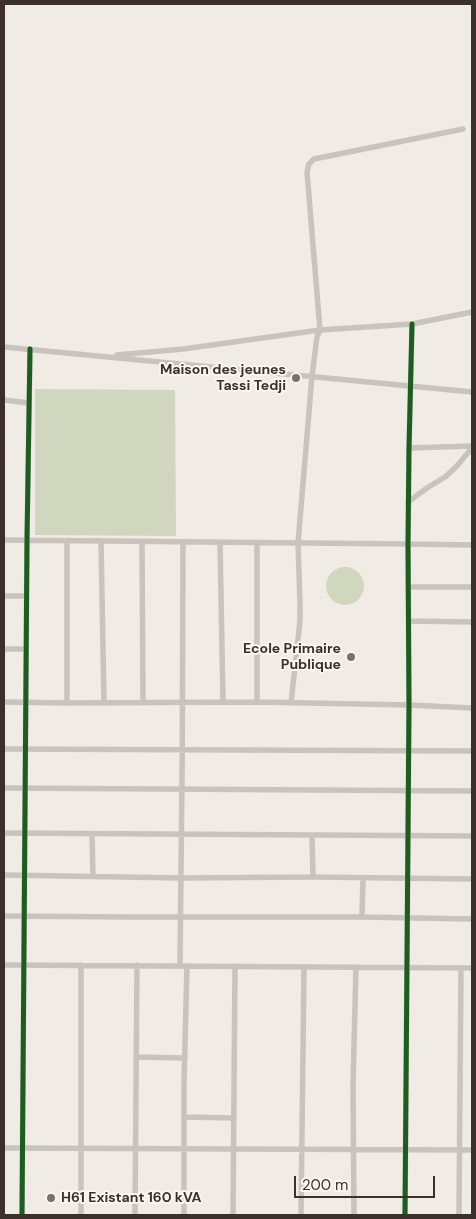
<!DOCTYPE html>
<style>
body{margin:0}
#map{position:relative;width:476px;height:1219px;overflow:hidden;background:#f0ebe5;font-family:"DM Sans",sans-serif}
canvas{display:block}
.frame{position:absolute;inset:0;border:5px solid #3b302b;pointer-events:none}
.scale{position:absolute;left:294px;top:1176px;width:141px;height:22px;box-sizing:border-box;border:2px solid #3b302b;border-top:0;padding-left:6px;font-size:15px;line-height:18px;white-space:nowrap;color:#3b302b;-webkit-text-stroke:4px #fbf5ee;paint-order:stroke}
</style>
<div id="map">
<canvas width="476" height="1219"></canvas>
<div class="frame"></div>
<div class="scale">200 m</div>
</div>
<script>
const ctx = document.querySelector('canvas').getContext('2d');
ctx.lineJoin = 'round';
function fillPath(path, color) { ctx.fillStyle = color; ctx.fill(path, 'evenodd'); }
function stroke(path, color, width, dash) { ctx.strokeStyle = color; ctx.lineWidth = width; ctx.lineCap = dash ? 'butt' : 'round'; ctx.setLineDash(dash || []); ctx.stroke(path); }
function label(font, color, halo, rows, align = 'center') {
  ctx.font = font + ' "DM Sans",sans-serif'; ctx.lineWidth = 4; ctx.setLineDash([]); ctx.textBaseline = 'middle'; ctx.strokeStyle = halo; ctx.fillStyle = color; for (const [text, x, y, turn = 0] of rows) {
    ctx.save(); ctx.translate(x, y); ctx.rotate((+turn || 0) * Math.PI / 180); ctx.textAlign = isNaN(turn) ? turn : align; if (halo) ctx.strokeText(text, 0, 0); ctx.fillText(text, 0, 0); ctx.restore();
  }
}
fillPath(new Path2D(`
 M 35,389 L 175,390 L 176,536 L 35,535 Z
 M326 586a19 19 0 1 1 38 0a19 19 0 1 1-38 0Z`), '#d1d6bf');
stroke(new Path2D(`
 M 4,347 L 472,392
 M 117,355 L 183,349 L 320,330 L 412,324 L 472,312
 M 4,400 L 29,403
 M 409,448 L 472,446
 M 408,502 L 427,488 L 445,477 L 456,467 L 472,448
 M 4,540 L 408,544 L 472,545
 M 67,541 L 67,703
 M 101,541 L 104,703
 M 142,542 L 143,703
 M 220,543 L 223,701
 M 257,543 L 257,702
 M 408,587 L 472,587
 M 4,596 L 26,596
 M 409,621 L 472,622
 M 4,649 L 26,649
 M 4,702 L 67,703 L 257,702 L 409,705 L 472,708
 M 291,703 L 300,621 L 300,604 L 298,543 L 312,376 L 317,337 L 320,330 L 307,172 L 309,164 L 314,159 L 463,129
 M 4,749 L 472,751
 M 4,788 L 472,791
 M 4,833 L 472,836
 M 92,834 L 93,876
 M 312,835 L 313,877
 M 4,875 L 182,878 L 313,877 L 472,879
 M 4,916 L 127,917 L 362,917 L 472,919
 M 362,917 L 363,878
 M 4,965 L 472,968
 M 81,965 L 81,1215
 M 180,966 C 182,825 183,683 183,542
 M 136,1057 L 185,1058
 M 184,1117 L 234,1118
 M 4,1148 L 472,1150
 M 22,1215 L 27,540 L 30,349
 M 135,1215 L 137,965
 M 184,1215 L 184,1082 L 187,966
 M 233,1215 L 235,966
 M 301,1215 L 304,967
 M 354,1215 L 353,1085 L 356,967
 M 405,1215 L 409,705 L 408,544 L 409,448 L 412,324
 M 459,1215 L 461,968`), '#c9c3be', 5.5);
stroke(new Path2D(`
 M 22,1215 L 27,540 L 30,349
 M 405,1215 L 409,705 L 408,544 L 409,448 L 412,324`), '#1b5e20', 5);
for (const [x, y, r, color] of [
 [296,378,5,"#7a716c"],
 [351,657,5,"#7a716c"],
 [51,1198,5,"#7a716c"]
]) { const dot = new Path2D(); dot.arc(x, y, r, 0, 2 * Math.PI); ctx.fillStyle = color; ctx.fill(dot); stroke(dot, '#fbf5ee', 2); }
label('bold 14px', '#3b302b', '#fbf5ee', [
 ["Maison des jeunes",286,370],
 ["Tassi Tedji",286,386],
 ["Ecole Primaire",341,649],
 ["Publique",341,665],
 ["H61 Existant 160 kVA",61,1198,"left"]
], 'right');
</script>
